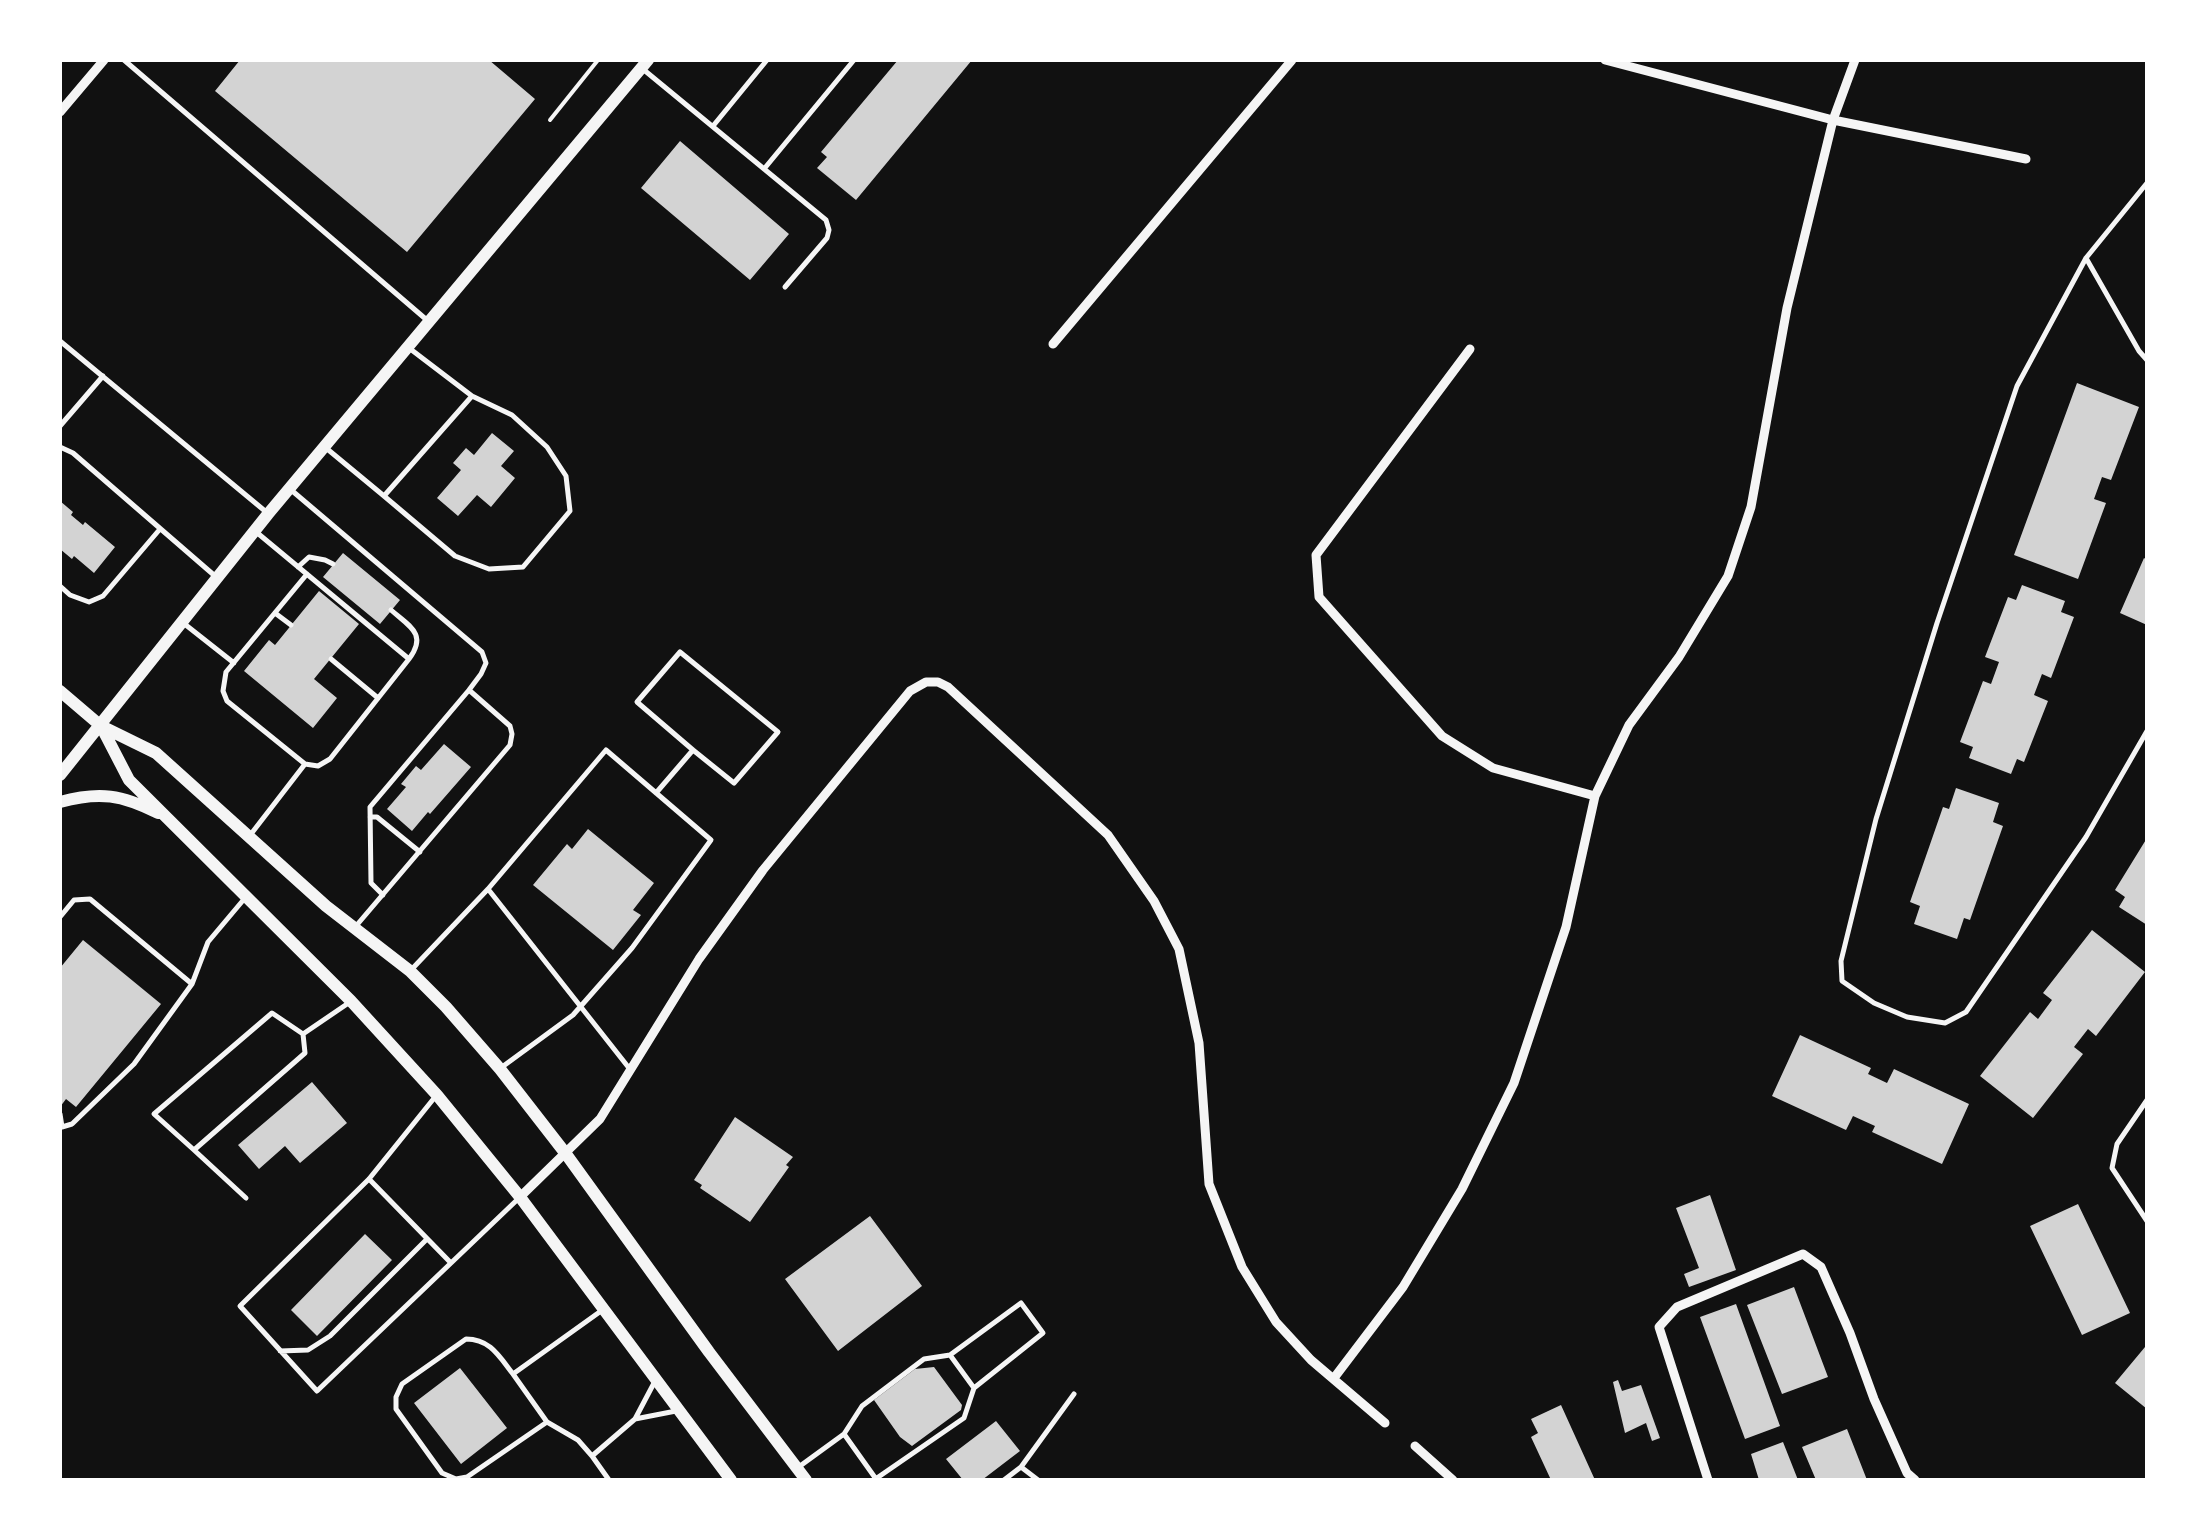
<!DOCTYPE html>
<style>
body{margin:0}
#map{position:relative;width:2207px;height:1540px;overflow:hidden;background:#111;font-family:"Roboto Condensed",sans-serif}
canvas{display:block}
.frame{position:absolute;inset:0;border:62px solid #fff;pointer-events:none}
</style>
<div id="map">
<canvas width="2207" height="1540"></canvas>
<div class="frame"></div>
</div>
<script>
const ctx = document.querySelector('canvas').getContext('2d');
ctx.lineJoin = 'round';
function fillPath(path, color) { ctx.fillStyle = color; ctx.fill(path, 'evenodd'); }
function stroke(path, color, width, dash) { ctx.strokeStyle = color; ctx.lineWidth = width; ctx.lineCap = dash ? 'butt' : 'round'; ctx.setLineDash(dash || []); ctx.stroke(path); }
fillPath(new Path2D(`
 M 240,60 L 489,60 L 535,99 L 407,252 L 215,91 Z
 M 898,60 L 972,60 L 856,200 L 817,168 L 827,157 L 821,152 Z
 M 680,141 L 789,234 L 750,280 L 641,188 Z
 M 2077,383 L 2139,407 L 2111,480 L 2102,477 L 2094,499 L 2106,503 L 2078,579 L 2014,555 Z
 M 492,433 L 514,451 L 501,466 L 515,478 L 491,507 L 477,495 L 458,516 L 437,498 L 461,470 L 453,463 L 466,448 L 474,455 Z
 M 60,501 L 73,512 L 71,515 L 83,525 L 85,522 L 115,547 L 94,573 L 74,556 L 72,559 L 60,549 Z
 M 343,553 L 400,600 L 380,624 L 323,577 Z
 M 2144,558 L 2147,560 L 2147,625 L 2120,613 Z
 M 2022,585 L 2065,601 L 2061,612 L 2074,617 L 2051,678 L 2042,674 L 2034,695 L 2048,701 L 2024,762 L 2017,759 L 2011,774 L 1969,758 L 1973,747 L 1960,742 L 1983,681 L 1991,684 L 1999,662 L 1985,657 L 2008,597 L 2016,600 Z
 M 319,591 L 359,624 L 314,679 L 337,698 L 313,728 L 244,671 L 269,640 L 275,645 Z
 M 444,744 L 471,767 L 430,814 L 428,812 L 412,831 L 387,809 L 406,787 L 401,784 L 416,766 L 421,770 Z
 M 1956,788 L 1999,803 L 1993,822 L 2003,826 L 1970,920 L 1964,918 L 1957,939 L 1914,924 L 1920,906 L 1910,902 L 1943,807 L 1949,809 Z
 M 588,829 L 654,883 L 633,910 L 641,915 L 613,950 L 533,885 L 567,844 L 572,849 Z
 M 2147,838 L 2147,925 L 2119,907 L 2125,897 L 2115,890 Z
 M 2092,930 L 2145,972 L 2096,1036 L 2088,1029 L 2074,1047 L 2083,1054 L 2033,1118 L 1980,1076 L 2030,1012 L 2038,1019 L 2052,1000 L 2043,993 Z
 M 83,940 L 161,1004 L 76,1107 L 66,1099 L 60,1107 L 60,968 Z
 M 1800,1035 L 1871,1068 L 1868,1074 L 1887,1083 L 1894,1069 L 1969,1104 L 1942,1164 L 1872,1132 L 1875,1126 L 1853,1116 L 1846,1130 L 1772,1096 Z
 M 312,1082 L 347,1123 L 300,1163 L 285,1146 L 259,1169 L 238,1145 Z
 M 735,1117 L 793,1157 L 786,1165 L 789,1167 L 750,1222 L 700,1188 L 702,1185 L 694,1180 Z
 M 1710,1195 L 1736,1270 L 1689,1287 L 1684,1274 L 1699,1268 L 1676,1208 Z
 M 2078,1204 L 2130,1313 L 2082,1335 L 2030,1226 Z
 M 870,1216 L 922,1286 L 838,1351 L 785,1279 Z
 M 365,1234 L 392,1260 L 317,1336 L 291,1310 Z
 M 1794,1287 L 1828,1377 L 1782,1394 L 1747,1305 Z
 M 1736,1304 L 1780,1426 L 1745,1439 L 1700,1317 Z
 M 2145,1347 L 2147,1349 L 2147,1409 L 2115,1383 Z
 M 934,1367 L 962,1405 L 961,1410 L 912,1446 L 900,1437 L 874,1400 L 915,1369 Z
 M 460,1368 L 507,1428 L 461,1464 L 414,1403 Z
 M 1618,1380 L 1622,1391 L 1641,1385 L 1660,1438 L 1652,1441 L 1646,1423 L 1625,1433 L 1613,1382 Z
 M 1561,1405 L 1595,1480 L 1551,1480 L 1531,1437 L 1538,1433 L 1531,1419 Z
 M 996,1421 L 1020,1451 L 982,1480 L 963,1480 L 946,1459 Z
 M 1847,1429 L 1867,1480 L 1816,1480 L 1802,1447 Z
 M 1783,1442 L 1798,1480 L 1759,1480 L 1751,1454 Z`), '#d3d3d3');
stroke(new Path2D(`
 M 550,120 L 598,60`), '#f5f5f5', 4);
stroke(new Path2D(`
 M 124,60 L 428,321
 M 644,70 L 826,220 L 829,230 L 827,238 L 785,287
 M 713,126 L 767,60
 M 764,169 L 854,60
 M 2147,183 L 2086,258 L 2017,386 L 1937,623 L 1876,819 L 1841,961 L 1842,981 L 1874,1003 L 1907,1017 L 1945,1023 L 1966,1012 L 2086,837 L 2147,731
 M 2086,258 L 2139,351 L 2147,360
 M 60,341 L 265,511
 M 60,426 L 103,376
 M 60,447 L 73,453 L 215,576
 M 326,448 L 384,496 L 472,396 L 409,348
 M 290,489 L 482,652 L 486,663 L 481,674 L 469,690
 M 384,496 L 455,556 L 489,569 L 523,567 L 570,511 L 566,476 L 547,447 L 512,415 L 472,396
 M 298,567 L 309,557 L 325,560 L 333,564
 M 60,586 L 70,595 L 89,602 L 103,596 L 160,529
 M 391,610 C 409,626 428,634 409,659
 M 275,613 L 291,625
 M 182,622 L 234,663
 M 331,659 L 378,698
 M 305,764 L 227,701 L 223,691 L 226,672 L 307,574
 M 656,793 L 693,750 L 734,783 L 778,732 L 680,652 L 637,702 L 693,750
 M 370,817 L 377,817 L 420,852
 M 251,834 L 305,764 L 318,766 L 330,759 L 409,659 L 255,531
 M 488,889 L 606,750 L 711,840 L 632,948 L 573,1015 L 502,1067
 M 60,917 L 74,900 L 90,899 L 192,984
 M 356,926 L 510,745 L 512,734 L 510,726 L 469,690 L 370,807 L 371,883 L 383,895
 M 412,969 L 488,889 L 629,1068
 M 272,1013 L 303,1034 L 305,1053 L 194,1150 L 154,1114 Z
 M 303,1034 L 350,1002
 M 435,1097 L 369,1179 L 240,1306 L 317,1391 L 518,1199
 M 2147,1100 L 2117,1144 L 2112,1168 L 2147,1221
 M 60,1114 L 62,1127 L 72,1124 L 134,1064 L 192,984 L 208,942 L 245,898
 M 194,1150 L 246,1198
 M 369,1179 L 450,1262
 M 280,1351 L 308,1350 L 330,1336 L 427,1239
 M 950,1355 L 974,1388
 M 513,1374 C 499,1356 490,1339 466,1339 L 402,1384 L 396,1397 L 396,1409 L 442,1473 L 456,1479 L 467,1477 L 547,1422 L 513,1374 L 601,1311
 M 635,1419 L 676,1411
 M 547,1422 L 578,1440 L 592,1456
 M 844,1434 L 876,1479
 M 800,1466 L 844,1434 L 862,1406 L 924,1359 L 950,1355 L 1021,1303 L 1043,1333 L 974,1388 L 964,1418 L 874,1480
 M 1021,1467 L 1038,1480
 M 609,1480 L 592,1456 L 635,1419 L 654,1383
 M 1004,1480 L 1021,1467 L 1074,1394`), '#f5f5f5', 5);
stroke(new Path2D(`
 M 1605,60 L 1833,120 L 2026,159
 M 60,112 L 104,60
 M 1053,344 L 1292,60
 M 1470,349 L 1316,555 L 1319,597 L 1442,736 L 1493,768 L 1595,796
 M 520,1197 L 600,1119 L 699,959 L 763,870 L 910,691 L 926,682 L 938,682 L 948,687 L 1108,835 L 1154,901 L 1179,949 L 1199,1043 L 1209,1184 L 1242,1267 L 1276,1322 L 1311,1360 L 1385,1423
 M 1334,1378 L 1403,1287 L 1462,1189 L 1514,1083 L 1566,927 L 1595,796 L 1629,725 L 1679,657 L 1728,576 L 1751,507 L 1787,308 L 1833,120 L 1855,60
 M 1415,1446 L 1453,1480
 M 1708,1480 L 1659,1327 L 1677,1307 L 1803,1254 L 1821,1267 L 1850,1333 L 1874,1399 L 1907,1473 L 1915,1480`), '#f5f5f5', 9);
stroke(new Path2D(`
 M 60,691 L 101,726 L 156,753 L 326,906 L 410,971 L 446,1007 L 500,1069 L 566,1154 L 709,1352 L 806,1480
 M 101,726 L 129,780 L 351,1001 L 437,1095 L 520,1197 L 731,1480
 M 60,775 L 268,514 L 648,60
 M 60,802 C 100,791 122,795 158,813`), '#f5f5f5', 12);
</script>
